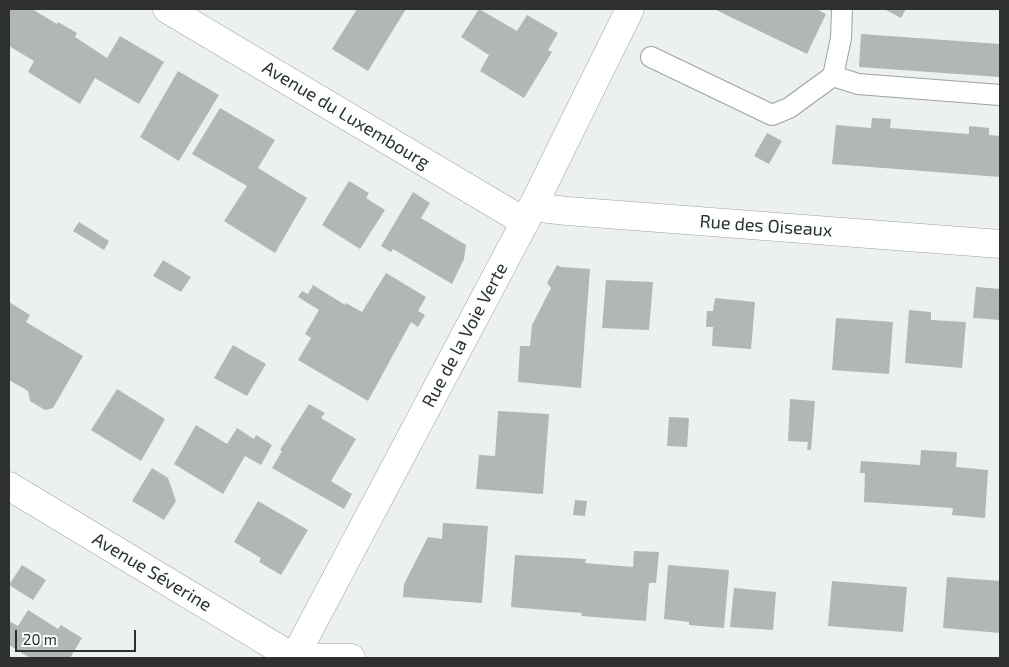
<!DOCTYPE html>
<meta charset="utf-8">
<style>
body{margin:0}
#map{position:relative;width:1009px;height:667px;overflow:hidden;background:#ecf0f0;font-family:"Exo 2",sans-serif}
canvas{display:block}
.frame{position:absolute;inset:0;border:10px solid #2e2f2f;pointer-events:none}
.scale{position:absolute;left:15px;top:630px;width:121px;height:22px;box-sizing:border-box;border:2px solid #2e2f2f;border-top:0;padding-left:6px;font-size:15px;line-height:18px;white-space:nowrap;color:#2e2f2f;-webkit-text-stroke:4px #fafefd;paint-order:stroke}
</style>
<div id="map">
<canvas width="1009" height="667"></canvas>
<div class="frame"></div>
<div class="scale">20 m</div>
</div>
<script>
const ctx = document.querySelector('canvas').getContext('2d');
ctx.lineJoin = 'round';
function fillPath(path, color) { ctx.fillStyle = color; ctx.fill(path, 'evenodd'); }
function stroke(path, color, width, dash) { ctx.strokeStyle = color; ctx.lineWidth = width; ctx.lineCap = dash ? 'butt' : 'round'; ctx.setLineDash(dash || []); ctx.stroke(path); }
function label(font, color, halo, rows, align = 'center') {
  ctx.font = font + ' "Exo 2",sans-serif'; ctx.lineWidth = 5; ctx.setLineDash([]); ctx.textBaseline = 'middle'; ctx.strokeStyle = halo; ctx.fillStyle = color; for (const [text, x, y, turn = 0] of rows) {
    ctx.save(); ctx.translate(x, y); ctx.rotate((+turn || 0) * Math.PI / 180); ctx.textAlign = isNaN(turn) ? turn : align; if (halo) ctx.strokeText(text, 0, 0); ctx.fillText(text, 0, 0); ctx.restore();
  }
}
fillPath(new Path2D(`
 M 9,9 L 32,9 L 57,24 L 58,22 L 77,33 L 75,37 L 107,58 L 120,36 L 164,62 L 139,104 L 95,78 L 80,104 L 28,72 L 34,61 L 9,46 Z
 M 357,9 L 406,9 L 368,71 L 332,49 Z
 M 479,9 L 517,31 L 527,15 L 558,33 L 548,50 L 552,52 L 524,98 L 480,71 L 489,55 L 461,37 Z
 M 714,9 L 816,9 L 826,14 L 807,54 Z
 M 884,9 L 906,9 L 901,18 Z
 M 861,34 L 1000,44 L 1000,77 L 859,67 Z
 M 178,71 L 219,95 L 179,161 L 140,137 Z
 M 220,108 L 275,140 L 258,168 L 307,198 L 275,253 L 224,221 L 247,186 L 192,154 Z
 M 872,118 L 891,119 L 890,128 L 969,134 L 969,126 L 989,128 L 989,135 L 1000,136 L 1000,177 L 832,164 L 836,125 L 871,128 Z
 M 767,133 L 782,141 L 769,164 L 754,156 Z
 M 349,181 L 369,193 L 366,198 L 385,210 L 360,249 L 322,225 Z
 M 413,192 L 430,203 L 421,218 L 466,245 L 464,259 L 452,284 L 393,249 L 391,252 L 381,246 Z
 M 79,222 L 109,241 L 104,250 L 73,231 Z
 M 163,260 L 191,277 L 181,292 L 153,276 Z
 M 557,265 L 561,267 L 590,269 L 581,388 L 518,382 L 520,346 L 530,346 L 532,325 L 551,288 L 547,283 Z
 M 386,273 L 426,297 L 418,311 L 425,315 L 418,327 L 411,322 L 368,401 L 298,360 L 311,338 L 305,334 L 319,310 L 298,297 L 302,291 L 308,294 L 313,285 L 345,305 L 346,303 L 362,312 Z
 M 606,280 L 653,282 L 649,330 L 602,328 Z
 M 976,287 L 1000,289 L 1000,320 L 973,318 Z
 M 715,298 L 755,302 L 751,349 L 712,346 L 713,327 L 706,327 L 707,311 L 713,311 Z
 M 9,302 L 30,315 L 26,322 L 83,356 L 53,408 L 45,410 L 30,401 L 28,391 L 9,380 Z
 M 909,310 L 931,312 L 931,320 L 966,322 L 962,368 L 905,363 Z
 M 836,318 L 893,322 L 889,374 L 832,370 Z
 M 233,345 L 266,364 L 247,396 L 214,378 Z
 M 117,389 L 165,419 L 141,461 L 91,430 Z
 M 790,399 L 815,401 L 811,450 L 807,450 L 808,442 L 788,441 Z
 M 309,404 L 325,413 L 321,418 L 356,439 L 331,481 L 352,494 L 344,509 L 272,468 L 282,451 L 280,450 Z
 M 498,411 L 549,414 L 543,494 L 476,489 L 479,455 L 495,456 Z
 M 669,417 L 689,418 L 687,447 L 667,446 Z
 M 196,425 L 227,444 L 237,428 L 254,439 L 256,435 L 272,445 L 261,465 L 245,456 L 223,494 L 174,464 Z
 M 921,450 L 957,452 L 956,467 L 988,470 L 985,518 L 952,515 L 953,508 L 864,502 L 865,473 L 860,473 L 861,461 L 920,465 Z
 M 152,468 L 168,478 L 176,501 L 164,520 L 132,501 Z
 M 575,500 L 587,501 L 585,516 L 573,515 Z
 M 258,501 L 308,530 L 281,575 L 259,562 L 261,558 L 234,542 Z
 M 443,523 L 488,526 L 482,603 L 403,597 L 404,584 L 428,537 L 442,539 Z
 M 634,551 L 659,552 L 656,583 L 649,583 L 646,621 L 581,616 L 582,613 L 511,607 L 515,555 L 586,559 L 585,563 L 633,567 Z
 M 22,565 L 46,580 L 33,600 L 9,585 Z
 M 668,565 L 729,570 L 724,628 L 689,625 L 689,622 L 664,619 Z
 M 947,577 L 1000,581 L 1000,633 L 943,628 Z
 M 832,581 L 907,587 L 903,632 L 828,626 Z
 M 734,588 L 776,592 L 773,630 L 730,627 Z
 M 28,610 L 58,629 L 61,625 L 82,638 L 70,658 L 30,658 L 9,645 L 9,621 L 18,626 Z`), '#b2b6b6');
const service = new Path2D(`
 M 651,57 L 772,115 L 789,108 L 833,76 L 841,38 L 842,9
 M 833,76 L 858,84 L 1000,95`);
const minor = new Path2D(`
 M 167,9 L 525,222
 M 532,207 L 567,211 L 1000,244
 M 9,486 L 294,658
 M 294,658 L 351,658`);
const tertiary = new Path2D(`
 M 294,658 L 525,222 L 630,9`);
stroke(service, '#9ea2a1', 22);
stroke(minor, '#9ea2a1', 29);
stroke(tertiary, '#9ea2a1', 29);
stroke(service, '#fff', 20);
stroke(minor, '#fff', 28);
stroke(tertiary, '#fff', 28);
label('18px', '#2e2f2f', '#fafefd', [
 ["Avenue du Luxembourg",346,115,31],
 ["Rue des Oiseaux",766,226,4],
 ["Rue de la Voie Verte",465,335,-62],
 ["Avenue Séverine",152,572,31]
]);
</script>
